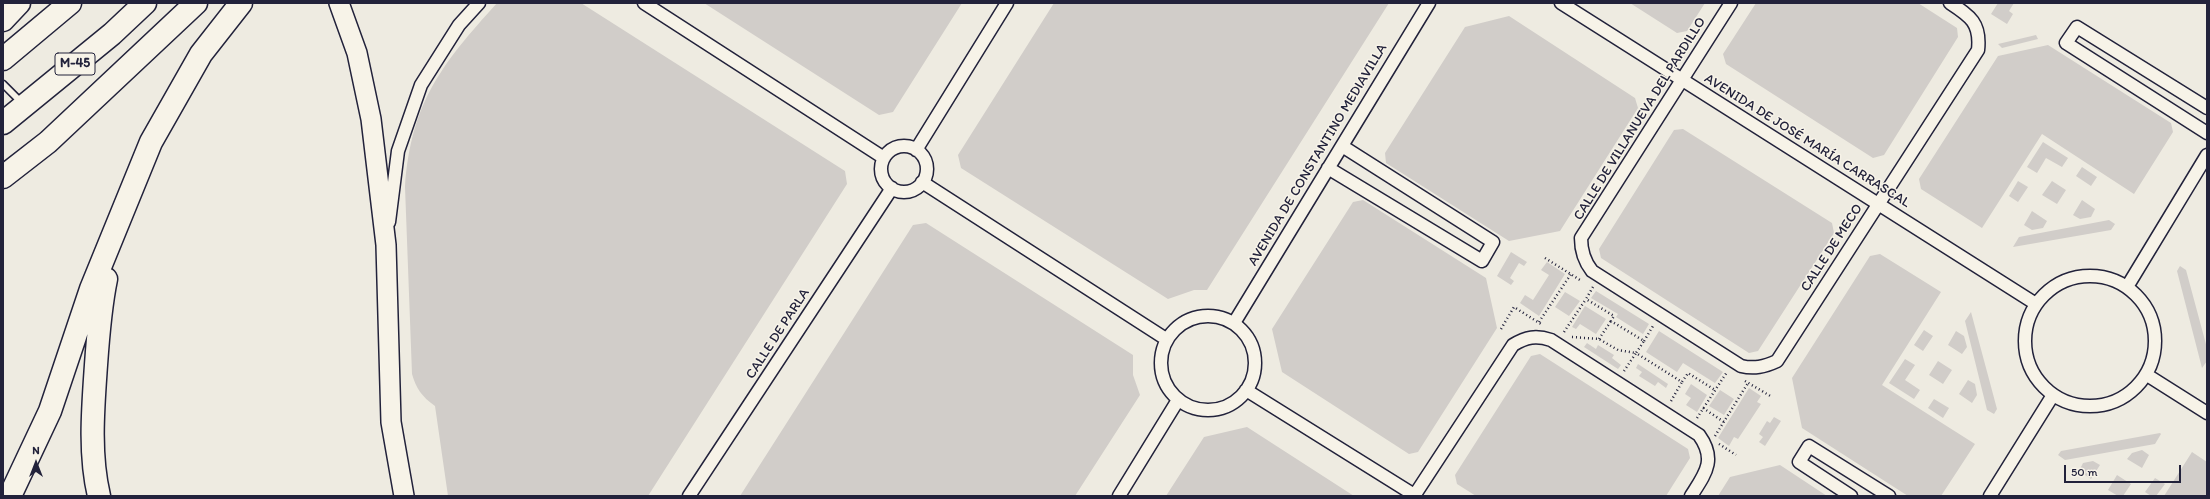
<!DOCTYPE html>
<meta charset="utf-8">
<style>
body{margin:0}
#map{position:relative;width:2210px;height:499px;overflow:hidden;background:#eeebe1;font-family:Itim,sans-serif}
canvas{display:block}
.frame{position:absolute;inset:0;border:4px solid #22223b;pointer-events:none}
.north{position:absolute;left:16px;top:443px;width:40px;height:40px;-webkit-text-stroke:3px #f7f3e8;paint-order:stroke;rotate:0deg;font-size:11px;font-weight:700;line-height:16px;text-align:center;color:#22223b}
.north::after{content:'';display:block;margin:auto;width:14px;height:18px;background:#22223b;clip-path:polygon(50% 0,100% 100%,50% 72%,0 100%)}
.scale{position:absolute;left:2064px;top:465px;width:117px;height:18px;box-sizing:border-box;border:2px solid #22223b;border-top:0;padding-left:5px;font-size:12px;line-height:14px;white-space:nowrap;color:#22223b;-webkit-text-stroke:3px #f7f3e8;paint-order:stroke}
</style>
<div id="map">
<canvas width="2210" height="499"></canvas>
<div class="frame"></div>
<div class="north">N</div>
<div class="scale">50 m</div>
</div>
<script>
const ctx = document.querySelector('canvas').getContext('2d');
ctx.lineJoin = 'round';
function fillPath(path, color) { ctx.fillStyle = color; ctx.fill(path, 'evenodd'); }
function stroke(path, color, width, dash) { ctx.strokeStyle = color; ctx.lineWidth = width; ctx.lineCap = dash ? 'butt' : 'round'; ctx.setLineDash(dash || []); ctx.stroke(path); }
function label(font, color, halo, rows, align = 'center') {
  ctx.font = font + ' Itim,sans-serif'; ctx.lineWidth = 3; ctx.setLineDash([]); ctx.textBaseline = 'middle'; ctx.strokeStyle = halo; ctx.fillStyle = color; for (const [text, x, y, turn = 0] of rows) {
    ctx.save(); ctx.translate(x, y); ctx.rotate((+turn || 0) * Math.PI / 180); ctx.textAlign = isNaN(turn) ? turn : align; if (halo) ctx.strokeText(text, 0, 0); ctx.fillText(text, 0, 0); ctx.restore();
  }
}
fillPath(new Path2D(`
 M 497,3 L 581,3 L 845,171 L 847,184 L 648,496 L 448,496 L 435,406 C 422,397 416,388 412,374 L 405,187 C 411,102 442,64 497,3 Z
 M 704,3 L 962,3 L 893,112 L 879,115 Z
 M 1054,3 L 1389,3 L 1207,290 L 1194,290 L 1168,299 L 961,168 L 958,155 Z
 M 1630,3 L 1705,3 L 1687,31 L 1677,33 Z
 M 1756,3 L 1918,3 L 1957,28 L 1958,37 L 1884,155 L 1873,158 L 1726,64 L 1723,54 Z
 M 1998,3 L 2014,3 L 2009,11 L 2013,14 L 2007,24 L 1991,14 Z
 M 1509,16 L 1635,98 L 1638,108 L 1560,231 L 1509,241 L 1386,163 L 1385,153 L 1465,27 Z
 M 2036,35 L 2038,39 L 2002,48 L 1998,44 Z
 M 2048,45 L 2171,123 L 2173,132 L 2134,194 L 2042,134 L 1982,228 L 1921,189 L 1919,179 L 1998,56 Z
 M 1683,129 L 1832,223 L 1834,233 L 1758,351 L 1749,353 L 1601,258 L 1599,249 L 1674,130 Z
 M 2043,142 L 2068,158 L 2062,167 L 2046,158 L 2037,173 L 2027,167 Z
 M 2082,167 L 2097,177 L 2091,186 L 2076,176 Z
 M 2018,181 L 2028,187 L 2018,202 L 2009,196 Z
 M 2052,181 L 2066,190 L 2057,204 L 2042,195 Z
 M 1363,200 L 1486,278 L 1497,328 L 1418,452 L 1409,454 L 1282,372 L 1272,329 L 1353,202 Z
 M 2082,200 L 2095,209 L 2091,217 L 2080,219 L 2073,215 Z
 M 2032,211 L 2047,221 L 2043,228 L 2032,230 L 2024,225 Z
 M 2109,220 L 2115,224 L 2111,230 L 2013,247 L 2019,237 Z
 M 926,223 L 1133,355 L 1133,375 L 1140,395 L 1075,496 L 740,496 L 913,225 Z
 M 1511,252 L 1527,262 L 1524,266 L 1519,263 L 1510,278 L 1514,281 L 1511,285 L 1497,276 Z
 M 1880,254 L 1941,292 L 1882,385 L 1975,444 L 1941,496 L 1908,496 L 1802,428 L 1792,378 L 1870,256 Z
 M 1547,262 L 1565,274 L 1539,316 L 1520,303 L 1525,295 L 1533,300 L 1549,275 L 1541,270 Z
 M 2180,266 L 2186,270 L 2207,348 L 2207,361 L 2202,368 L 2177,271 Z
 M 1596,291 L 1649,324 L 1643,334 L 1616,317 L 1618,314 L 1591,298 Z
 M 1565,292 L 1580,301 L 1569,316 L 1555,307 Z
 M 1585,306 L 1606,319 L 1596,334 L 1580,324 L 1576,329 L 1572,327 Z
 M 1971,312 L 1997,409 L 1994,414 L 1987,410 L 1965,321 Z
 M 1924,330 L 1933,336 L 1923,351 L 1914,345 Z
 M 1659,331 L 1723,372 L 1715,383 L 1683,363 L 1677,372 L 1646,352 Z
 M 1956,331 L 1964,336 L 1967,347 L 1962,354 L 1948,345 Z
 M 1587,343 L 1596,349 L 1598,345 L 1614,355 L 1612,358 L 1621,365 L 1618,369 L 1584,347 Z
 M 1540,354 L 1688,449 L 1690,458 L 1666,496 L 1476,496 L 1457,484 L 1455,475 L 1531,356 Z
 M 1905,359 L 1915,365 L 1905,380 L 1920,390 L 1914,399 L 1889,383 Z
 M 1938,361 L 1952,370 L 1943,384 L 1929,375 Z
 M 1638,364 L 1668,384 L 1666,388 L 1658,382 L 1655,386 L 1639,376 L 1642,372 L 1636,368 Z
 M 1968,380 L 1975,384 L 1977,395 L 1972,403 L 1959,394 Z
 M 1691,384 L 1707,395 L 1697,412 L 1686,405 L 1691,398 L 1685,394 Z
 M 1749,388 L 1761,396 L 1757,402 L 1761,404 L 1738,439 L 1734,437 L 1729,446 L 1718,438 Z
 M 1720,390 L 1734,399 L 1724,415 L 1709,406 Z
 M 1934,399 L 1949,408 L 1943,418 L 1928,408 Z
 M 1774,417 L 1781,421 L 1765,446 L 1759,442 L 1763,437 L 1759,434 L 1767,421 L 1770,423 Z
 M 1247,427 L 1354,496 L 1166,496 L 1204,437 Z
 M 2160,433 L 2161,434 L 2155,444 L 2065,460 L 2058,455 L 2061,451 Z
 M 2142,450 L 2149,455 L 2142,468 L 2127,459 L 2132,453 Z
 M 2192,452 L 2207,462 L 2207,496 L 2164,496 Z
 M 2093,461 L 2100,465 L 2091,479 L 2079,471 L 2083,463 Z
 M 1780,465 L 1827,496 L 1718,496 L 1730,477 Z
 M 2117,475 L 2131,484 L 2123,496 L 2118,496 L 2108,490 Z
 M 2155,478 L 2165,484 L 2156,496 L 2151,496 L 2145,492 Z`), '#d1cdc9');
const lane = new Path2D(`
 M 3,84 L 22,103`);
const street = new Path2D(`
 M 644,3 L 884,158
 M 1561,3 L 2036,304
 M 1731,3 L 1581,238 C 1581,251 1584,261 1592,271 L 1741,366 C 1754,369 1764,367 1777,361 L 1978,50 C 1981,23 1970,16 1950,3
 M 2207,108 L 2077,27 L 2066,43 L 2207,133
 M881 169a23 23 0 1 1 46 0a23 23 0 1 1-46 0Z
 M 916,150 L 1007,3
 M 1328,168 L 1482,261 L 1493,242 L 1342,146
 M 922,182 L 1166,339
 M 389,222 L 398,151 L 421,85 L 459,25 L 479,3
 M2025 341a65 65 0 1 1 130 0a65 65 0 1 1-130 0Z
 M 2127,287 L 2207,155
 M1161 363a47 47 0 1 1 94 0a47 47 0 1 1-94 0Z
 M 1234,323 L 1429,3
 M 2147,375 L 2207,413
 M 1246,390 L 1416,496
 M 689,496 L 892,188
 M 1119,496 L 1178,400
 M 1414,496 L 1513,345 C 1526,337 1536,335 1551,340 L 1699,435 C 1717,460 1705,474 1691,496
 M 1851,496 L 1799,462 L 1809,446 L 1889,496
 M 1990,496 L 2053,395`);
const primary = new Path2D(`
 M 339,3 L 357,53 L 371,119 L 386,245 L 391,422 L 404,496`);
const highway = new Path2D(`
 M 3,20 L 19,3
 M 3,59 L 70,3
 M 3,123 L 112,34 L 145,3
 M 3,177 L 48,142 L 196,3
 M 10,496 L 50,411 L 91,289 L 151,142 L 201,54 L 241,3
 M 99,496 C 89,454 93,408 96,365 C 98,336 100,308 106,279`);
stroke(lane, '#22223b', 9);
stroke(street, '#22223b', 15);
stroke(primary, '#22223b', 22);
stroke(highway, '#22223b', 25);
stroke(new Path2D(`
 M 1545,258 L 1580,280
 M 1593,287 L 1586,299 L 1614,316 L 1611,321 L 1644,341 L 1636,353 L 1682,382 L 1688,373 L 1715,390
 M 1539,322 L 1571,274
 M 1501,329 L 1514,307 L 1541,324
 M 1564,332 L 1586,299
 M 1572,337 L 1599,339 L 1618,350 L 1636,353 L 1624,371
 M 1599,339 L 1611,321
 M 1644,341 L 1653,326
 M 1745,381 L 1772,397
 M 1671,401 L 1682,382
 M 1703,408 L 1724,422
 M 1697,418 L 1727,372
 M 1715,436 L 1748,383
 M 1719,444 L 1736,455`), '#22223b', 2.5, [1, 3]);
stroke(lane, '#f7f3e8', 6);
stroke(street, '#f7f3e8', 12);
stroke(primary, '#f7f3e8', 19);
stroke(highway, '#f7f3e8', 22);
for (const [x, y, w] of [
 [75,64,40]
]) { const box = new Path2D(); box.roundRect(x - w / 2, y - 11, w, 22, 3); ctx.fillStyle = '#f7f3e8'; ctx.fill(box); stroke(box, '#22223b', 1); }
label('bold 13px', '#22223b', null, [
 ["M-45",75,64]
]);
label('14px', '#22223b', '#f7f3e8', [
 ["CALLE DE VILLANUEVA DEL PARDILLO",1640,119,-58],
 ["AVENIDA DE JOSÉ MARÍA CARRASCAL",1807,141,32],
 ["AVENIDA DE CONSTANTINO MEDIAVILLA",1318,155,-59],
 ["CALLE DE MECO",1832,248,-57],
 ["CALLE DE PARLA",778,334,-57]
]);
</script>
